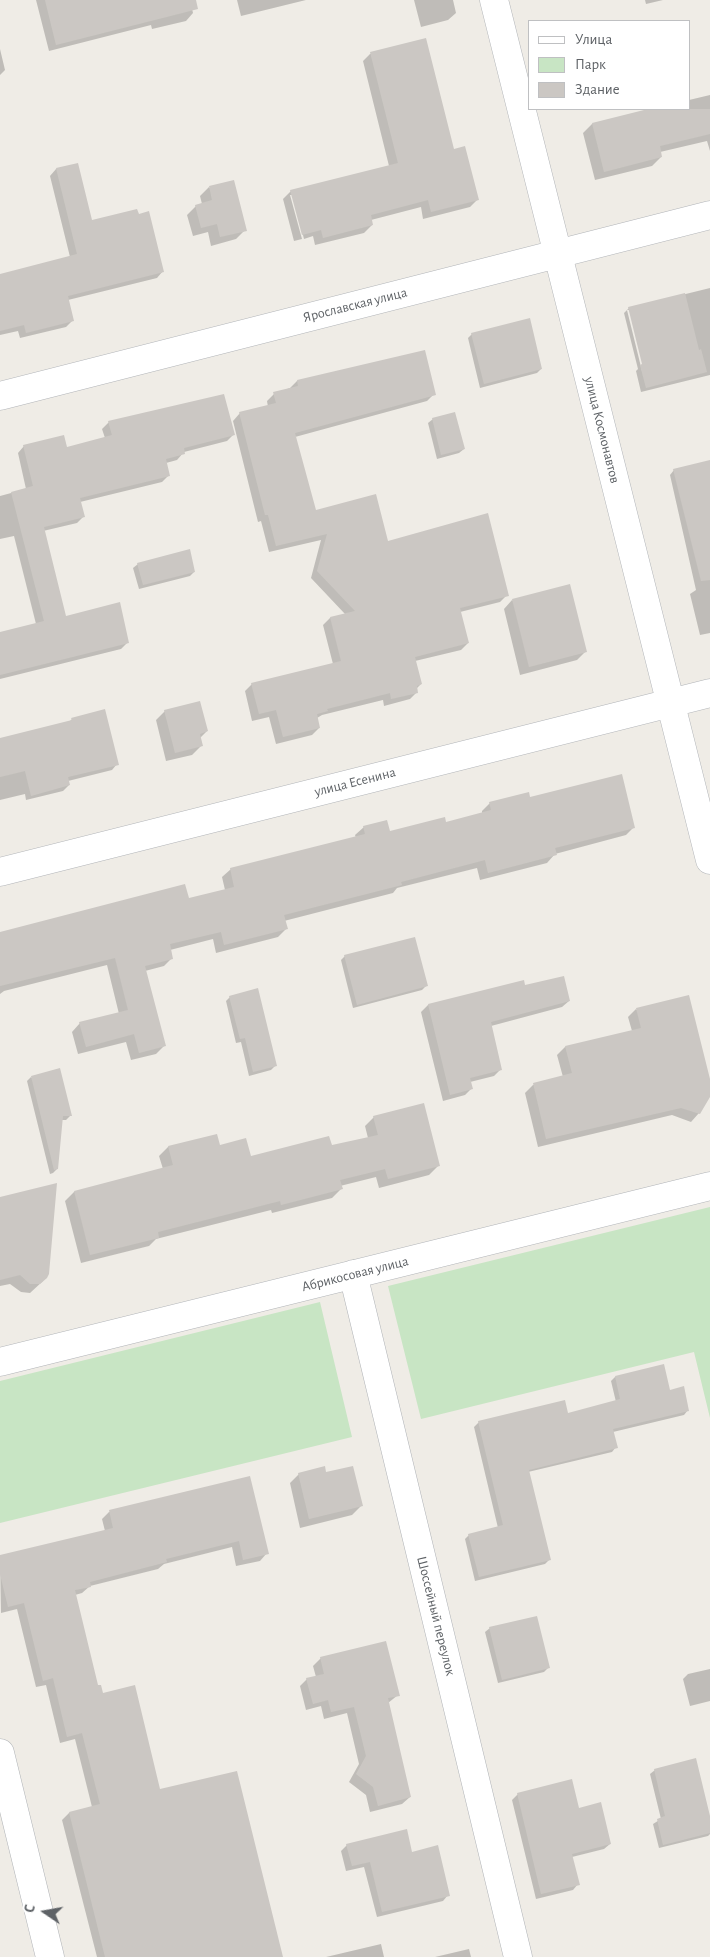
<!DOCTYPE html>
<meta charset="utf-8">
<style>
body{margin:0}
#map{position:relative;width:710px;height:1957px;overflow:hidden;background:#efece6;font-family:"Alegreya Sans",sans-serif}
canvas{display:block}
.legend{position:absolute;left:528px;top:20px;width:162px;height:90px;box-sizing:border-box;background:#fff;border:1px solid #bfc0c2;margin:0;padding:6px 9px;list-style:none;font-size:15px;color:#5e6266}
.legend li{display:flex;align-items:center;gap:10px;height:25px}
.legend b{width:25px;border:1px solid #bfc0c2}
.north{position:absolute;left:20px;top:1887px;width:50px;height:50px;-webkit-text-stroke:4px #fff;paint-order:stroke;rotate:282deg;font-size:14px;font-weight:700;line-height:20px;text-align:center;color:#5e6266}
.north::after{content:'';display:block;margin:auto;width:18px;height:22px;background:#5e6266;clip-path:polygon(50% 0,100% 100%,50% 72%,0 100%)}
</style>
<div id="map">
<canvas width="710" height="1957"></canvas>
<ul class="legend">
<li><b style="height:6px;background:#fff"></b>Улица</li>
<li><b style="height:14px;background:#c8e5c4"></b>Парк</li>
<li><b style="height:14px;background:#cbc7c3"></b>Здание</li>
</ul>
<div class="north">С</div>
</div>
<script>
const ctx = document.querySelector('canvas').getContext('2d');
ctx.lineJoin = 'round';
function fillPath(path, color) { ctx.fillStyle = color; ctx.fill(path, 'evenodd'); }
function stroke(path, color, width, dash) { ctx.strokeStyle = color; ctx.lineWidth = width; ctx.lineCap = dash ? 'butt' : 'round'; ctx.setLineDash(dash || []); ctx.stroke(path); }
function label(font, color, halo, rows, align = 'center') {
  ctx.font = font + ' "Alegreya Sans",sans-serif'; ctx.lineWidth = 4; ctx.setLineDash([]); ctx.textBaseline = 'middle'; ctx.strokeStyle = halo; ctx.fillStyle = color; for (const [text, x, y, turn = 0] of rows) {
    ctx.save(); ctx.translate(x, y); ctx.rotate((+turn || 0) * Math.PI / 180); ctx.textAlign = isNaN(turn) ? turn : align; if (halo) ctx.strokeText(text, 0, 0); ctx.fillText(text, 0, 0); ctx.restore();
  }
}
fillPath(new Path2D(`
 M 710,1207 L 710,1418 L 694,1352 L 421,1419 L 388,1286 Z
 M 320,1302 L 352,1437 L 0,1523 L 0,1381 Z`), '#c8e5c4');
fillPath(new Path2D(`
 M 36,0 L 190,0 L 193,13 L 186,21 L 152,29 L 151,25 L 49,51 Z
 M 237,0 L 306,0 L 241,16 Z
 M 414,0 L 453,0 L 456,13 L 448,20 L 421,27 Z
 M 645,0 L 663,0 L 646,4 Z
 M 425,40 L 453,150 L 477,200 L 470,207 L 423,219 L 421,207 L 371,220 L 372,225 L 364,233 L 315,245 L 313,236 L 304,239 L 293,195 L 290,195 L 302,239 L 294,241 L 283,199 L 291,191 L 389,166 L 363,61 L 370,54 Z
 M 0,49 L 5,70 L 0,75 Z
 M 710,95 L 710,151 L 707,141 L 660,152 L 661,157 L 652,166 L 595,180 L 583,133 L 592,124 L 654,109 L 689,109 L 689,100 Z
 M 77,164 L 91,221 L 163,271 L 157,278 L 68,300 L 73,320 L 66,327 L 20,338 L 18,331 L 0,335 L 0,275 L 70,257 L 50,176 L 56,169 Z
 M 209,187 L 245,230 L 236,239 L 211,246 L 208,232 L 193,236 L 187,215 L 196,206 L 202,204 L 200,196 Z
 M 710,288 L 710,375 L 641,392 L 636,371 L 638,369 L 624,313 L 629,308 ZM 627,310 L 630,310 L 645,370 L 642,371 Z
 M 472,334 L 541,369 L 537,373 L 480,388 L 468,338 Z
 M 297,381 L 434,394 L 427,401 L 295,437 L 315,511 L 507,595 L 500,602 L 460,612 L 468,643 L 461,650 L 415,661 L 421,684 L 416,689 L 417,692 L 410,699 L 384,706 L 383,700 L 322,715 L 317,718 L 319,728 L 312,735 L 276,744 L 269,717 L 252,721 L 245,691 L 252,684 L 333,664 L 323,625 L 330,618 L 345,614 L 311,578 L 321,540 L 269,552 L 261,521 L 258,522 L 233,421 L 240,413 L 268,407 L 267,401 L 274,394 L 290,388 Z
 M 433,419 L 464,449 L 459,453 L 437,459 L 428,423 Z
 M 109,422 L 233,435 L 227,441 L 184,452 L 177,460 L 166,463 L 169,475 L 162,482 L 80,502 L 83,517 L 77,523 L 43,531 L 65,617 L 128,642 L 121,649 L 0,679 L 0,634 L 36,624 L 14,536 L 0,539 L 0,496 L 26,489 L 18,453 L 24,446 L 66,448 L 105,438 L 102,429 Z
 M 710,461 L 710,633 L 700,635 L 690,594 L 696,590 L 670,475 L 674,470 Z
 M 138,564 L 194,572 L 190,576 L 139,589 L 133,568 Z
 M 512,600 L 586,651 L 577,660 L 520,675 L 504,609 Z
 M 165,711 L 207,731 L 200,738 L 201,746 L 192,755 L 166,761 L 156,720 Z
 M 72,719 L 117,764 L 112,770 L 68,781 L 69,785 L 63,791 L 26,800 L 25,794 L 0,800 L 0,739 L 69,722 Z
 M 529,798 L 634,827 L 626,835 L 555,854 L 547,863 L 480,880 L 477,868 L 397,888 L 393,893 L 284,921 L 286,929 L 278,937 L 216,953 L 213,939 L 170,950 L 172,958 L 164,966 L 145,971 L 164,1046 L 156,1054 L 131,1060 L 126,1042 L 78,1054 L 72,1032 L 80,1023 L 119,1014 L 107,965 L 4,991 L 0,994 L 0,933 L 188,900 L 225,890 L 222,877 L 231,869 L 356,838 L 355,835 L 364,827 L 389,833 L 445,823 L 482,814 L 482,811 L 490,803 Z
 M 345,956 L 426,986 L 422,990 L 353,1008 L 341,960 Z
 M 523,982 L 524,987 L 569,1001 L 562,1007 L 491,1026 L 501,1069 L 494,1076 L 470,1082 L 472,1088 L 465,1095 L 443,1101 L 421,1012 L 428,1005 Z
 M 230,997 L 275,1066 L 271,1070 L 249,1076 L 241,1042 L 236,1043 L 226,1001 Z
 M 636,1009 L 710,1084 L 710,1095 L 699,1113 L 691,1122 L 672,1115 L 538,1147 L 525,1093 L 533,1085 L 563,1077 L 557,1055 L 565,1047 L 632,1031 L 628,1017 Z
 M 31,1077 L 71,1115 L 66,1120 L 61,1120 L 57,1169 L 53,1173 L 50,1174 L 27,1081 Z
 M 374,1117 L 438,1166 L 429,1175 L 379,1188 L 376,1177 L 340,1186 L 341,1189 L 332,1198 L 272,1213 L 271,1210 L 156,1239 L 149,1246 L 81,1263 L 65,1201 L 74,1192 L 163,1169 L 159,1156 L 168,1147 L 219,1146 L 250,1158 L 331,1147 L 368,1138 L 365,1126 Z
 M 0,1198 L 43,1281 L 30,1293 L 21,1292 L 10,1284 L 0,1286 Z
 M 663,1365 L 669,1391 L 688,1410 L 684,1415 L 613,1432 L 616,1447 L 612,1452 L 528,1472 L 549,1560 L 545,1564 L 475,1581 L 465,1539 L 469,1535 L 498,1528 L 474,1427 L 479,1422 L 568,1415 L 616,1402 L 611,1381 L 615,1377 Z
 M 299,1474 L 361,1506 L 352,1515 L 300,1528 L 290,1483 Z
 M 249,1477 L 267,1553 L 260,1561 L 236,1566 L 232,1547 L 164,1564 L 158,1569 L 90,1586 L 82,1593 L 75,1595 L 97,1687 L 159,1791 L 281,1957 L 97,1957 L 62,1820 L 69,1813 L 92,1807 L 75,1739 L 60,1743 L 46,1685 L 36,1687 L 17,1609 L 1,1613 L 0,1556 L 105,1531 L 102,1519 L 109,1512 Z
 M 490,1628 L 548,1668 L 544,1672 L 498,1683 L 485,1632 Z
 M 321,1658 L 398,1695 L 388,1703 L 410,1797 L 402,1804 L 370,1812 L 366,1795 L 349,1782 L 359,1764 L 347,1713 L 324,1719 L 321,1706 L 306,1710 L 300,1686 L 307,1679 L 316,1677 L 313,1666 Z
 M 710,1669 L 710,1701 L 690,1706 L 683,1679 L 688,1674 Z
 M 655,1770 L 710,1821 L 710,1834 L 708,1836 L 659,1848 L 653,1824 L 661,1819 L 650,1774 Z
 M 518,1794 L 578,1809 L 610,1844 L 604,1849 L 572,1857 L 578,1884 L 573,1890 L 536,1899 L 512,1800 Z
 M 347,1845 L 411,1853 L 448,1895 L 443,1901 L 377,1917 L 364,1867 L 346,1871 L 341,1851 Z
 M 381,1944 L 384,1957 L 326,1957 Z
 M 469,1949 L 471,1957 L 435,1957 Z`), '#0003');
fillPath(new Path2D(`
 M 45,0 L 196,0 L 198,9 L 56,45 Z
 M 426,38 L 454,149 L 465,146 L 479,200 L 431,212 L 428,200 L 371,215 L 373,225 L 323,238 L 321,230 L 302,235 L 290,190 L 398,163 L 370,52 Z
 M 648,109 L 710,109 L 710,134 L 660,146 L 662,157 L 604,172 L 592,123 Z
 M 78,163 L 92,220 L 137,209 L 139,214 L 149,211 L 164,272 L 68,296 L 74,321 L 26,333 L 24,325 L 0,331 L 0,274 L 77,254 L 56,168 Z
 M 234,180 L 247,231 L 220,237 L 217,224 L 201,228 L 195,205 L 212,200 L 209,186 Z
 M 685,293 L 699,350 L 701,349 L 707,372 L 646,388 L 640,365 L 642,364 L 628,307 Z
 M 530,318 L 542,369 L 484,384 L 471,333 Z
 M 425,350 L 436,395 L 295,433 L 316,510 L 376,494 L 388,541 L 488,513 L 509,596 L 460,608 L 469,643 L 415,657 L 422,684 L 417,686 L 418,693 L 391,699 L 390,693 L 327,709 L 328,711 L 317,714 L 320,728 L 283,737 L 276,710 L 259,714 L 251,683 L 341,661 L 330,617 L 355,611 L 317,571 L 327,534 L 276,546 L 268,515 L 265,515 L 239,412 L 276,403 L 273,392 L 298,386 L 297,380 Z
 M 224,394 L 235,435 L 184,448 L 185,454 L 166,459 L 170,476 L 80,498 L 85,517 L 44,527 L 66,616 L 120,602 L 129,643 L 0,675 L 0,632 L 44,621 L 11,492 L 33,486 L 23,445 L 64,435 L 67,447 L 112,435 L 108,421 Z
 M 455,412 L 465,449 L 441,455 L 432,418 Z
 M 710,460 L 710,580 L 701,581 L 673,469 Z
 M 190,549 L 195,572 L 143,585 L 137,563 Z
 M 570,584 L 587,652 L 529,667 L 512,599 Z
 M 200,701 L 208,731 L 200,734 L 203,746 L 175,753 L 164,710 Z
 M 105,709 L 119,765 L 68,777 L 70,785 L 31,796 L 25,771 L 0,777 L 0,738 L 72,720 L 71,718 Z
 M 622,774 L 635,828 L 555,848 L 557,855 L 488,873 L 485,860 L 401,882 L 402,885 L 284,915 L 288,929 L 224,945 L 221,932 L 170,944 L 173,959 L 145,966 L 166,1046 L 139,1053 L 134,1034 L 86,1047 L 79,1022 L 128,1010 L 115,958 L 0,986 L 0,932 L 185,884 L 189,898 L 234,887 L 230,868 L 365,834 L 363,826 L 387,820 L 390,831 L 445,817 L 446,822 L 491,810 L 489,802 L 529,792 L 530,797 Z
 M 415,937 L 428,986 L 357,1005 L 344,955 Z
 M 564,976 L 570,1001 L 491,1022 L 502,1070 L 470,1078 L 473,1089 L 450,1095 L 428,1004 L 524,980 L 525,985 Z
 M 258,988 L 277,1066 L 253,1072 L 245,1038 L 240,1039 L 229,996 Z
 M 689,995 L 710,1079 L 710,1097 L 700,1114 L 681,1108 L 546,1139 L 533,1083 L 572,1073 L 565,1046 L 641,1028 L 636,1008 Z
 M 60,1068 L 72,1116 L 63,1116 L 58,1169 L 54,1170 L 31,1076 Z
 M 424,1103 L 440,1166 L 388,1179 L 385,1169 L 340,1180 L 343,1189 L 281,1205 L 280,1201 L 158,1232 L 159,1238 L 90,1255 L 74,1191 L 173,1165 L 168,1146 L 217,1134 L 220,1145 L 246,1138 L 251,1156 L 329,1136 L 332,1145 L 378,1135 L 373,1116 Z
 M 57,1183 L 49,1274 L 47,1278 L 40,1284 L 30,1284 L 20,1275 L 0,1280 L 0,1197 Z
 M 664,1364 L 670,1390 L 684,1386 L 689,1411 L 613,1429 L 618,1448 L 529,1470 L 551,1560 L 479,1577 L 468,1534 L 503,1525 L 478,1421 L 565,1400 L 568,1413 L 620,1399 L 615,1376 Z
 M 325,1466 L 326,1472 L 353,1466 L 363,1506 L 309,1519 L 298,1473 Z
 M 250,1476 L 269,1554 L 243,1560 L 239,1541 L 166,1559 L 167,1562 L 90,1582 L 91,1587 L 75,1590 L 98,1685 L 101,1685 L 103,1693 L 135,1685 L 160,1789 L 237,1771 L 283,1957 L 105,1957 L 69,1812 L 100,1804 L 82,1733 L 67,1737 L 53,1678 L 43,1681 L 24,1603 L 8,1607 L 0,1574 L 0,1555 L 113,1528 L 109,1510 Z
 M 537,1616 L 550,1668 L 502,1680 L 489,1627 Z
 M 386,1641 L 400,1696 L 388,1698 L 411,1797 L 378,1806 L 373,1787 L 356,1774 L 366,1756 L 354,1707 L 331,1712 L 328,1700 L 313,1704 L 306,1678 L 324,1674 L 320,1657 Z
 M 696,1758 L 710,1816 L 710,1833 L 663,1845 L 657,1819 L 665,1816 L 654,1769 Z
 M 572,1779 L 579,1808 L 601,1802 L 611,1844 L 572,1854 L 580,1885 L 541,1894 L 517,1793 Z
 M 407,1829 L 412,1852 L 438,1845 L 450,1896 L 382,1912 L 370,1862 L 352,1866 L 346,1844 Z`), '#cbc7c3');
const street = new Path2D(`
 M 494,0 L 710,860
 M 0,396 L 710,215
 M 0,872 L 710,693
 M 353,1274 L 518,1957
 M 0,1362 L 710,1186
 M 0,1753 L 50,1957`);
stroke(street, '#b1b4b8', 29);
stroke(street, '#fff', 28);
label('14px', '#5e6266', '#fff', [
 ["Ярославская улица",355,305,-14],
 ["улица Космонавтов",602,430,76],
 ["улица Есенина",355,782,-14],
 ["Абрикосовая улица",355,1274,-14],
 ["Шоссейный переулок",436,1616,76]
]);
</script>
